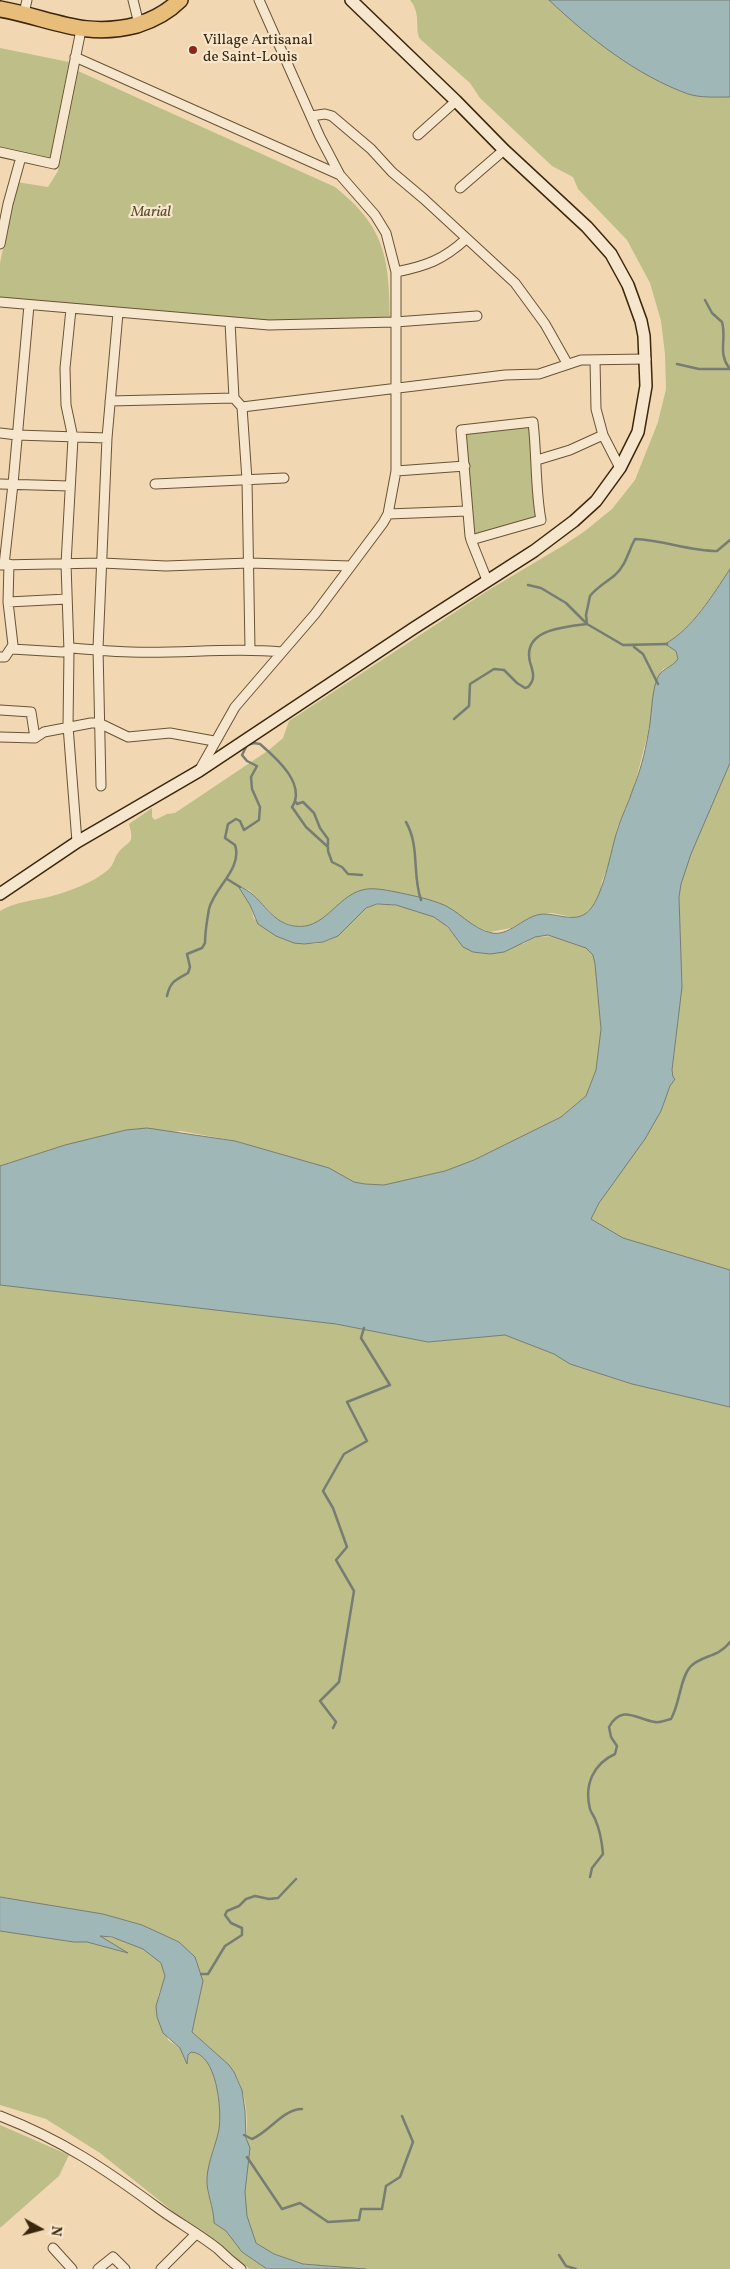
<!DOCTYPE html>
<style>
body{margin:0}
#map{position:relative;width:730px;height:2269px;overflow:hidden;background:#f1d8b2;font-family:Vollkorn,serif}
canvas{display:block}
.north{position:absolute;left:15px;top:2204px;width:50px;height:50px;-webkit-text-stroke:4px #f6e6cd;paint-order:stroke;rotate:97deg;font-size:14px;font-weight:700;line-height:20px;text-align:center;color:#3a270b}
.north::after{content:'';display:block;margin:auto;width:18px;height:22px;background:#3a270b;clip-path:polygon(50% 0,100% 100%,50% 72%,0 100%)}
</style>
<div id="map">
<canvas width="730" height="2269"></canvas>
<div class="north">N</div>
</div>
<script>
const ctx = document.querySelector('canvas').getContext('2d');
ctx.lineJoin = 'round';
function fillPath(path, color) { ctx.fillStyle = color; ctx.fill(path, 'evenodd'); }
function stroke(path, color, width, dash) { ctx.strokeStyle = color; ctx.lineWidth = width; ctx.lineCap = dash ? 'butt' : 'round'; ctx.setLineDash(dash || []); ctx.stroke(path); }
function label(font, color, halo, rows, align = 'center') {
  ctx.font = font + ' Vollkorn,serif'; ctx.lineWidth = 4.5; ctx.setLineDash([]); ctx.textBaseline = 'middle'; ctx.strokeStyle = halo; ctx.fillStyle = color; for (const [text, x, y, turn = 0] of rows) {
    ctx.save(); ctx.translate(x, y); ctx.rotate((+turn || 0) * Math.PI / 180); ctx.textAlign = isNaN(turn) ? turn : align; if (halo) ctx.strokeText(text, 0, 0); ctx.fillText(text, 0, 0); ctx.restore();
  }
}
fillPath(new Path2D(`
 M 410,0 L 549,0 L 607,49 L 711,97 L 730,97 L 730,569 C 712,596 693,627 665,644 L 676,651 L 678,659 L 675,664 L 663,669 L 656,681 L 652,717 L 634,788 L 617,828 L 611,859 L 602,881 L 600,893 L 591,908 L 585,914 L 577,918 L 552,913 L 536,915 L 511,928 L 490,932 L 475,926 L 439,903 L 385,890 L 346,899 L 317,923 L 309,926 L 294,926 L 279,921 L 249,890 L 238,886 L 250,905 L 254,919 C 264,924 297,944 306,944 C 343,945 344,921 367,908 C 383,899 418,909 434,917 C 446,923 455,936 463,947 L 523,944 L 535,937 L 555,936 L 586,948 L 593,955 L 595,964 L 601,1029 L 596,1070 L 586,1096 L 561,1117 L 474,1160 L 445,1171 L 384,1185 L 365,1184 L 354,1182 L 328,1168 L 235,1141 L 181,1131 L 65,1145 L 0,1166 L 0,911 C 16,901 34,901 52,896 C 70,891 94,882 108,870 C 114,865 114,858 118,853 C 129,839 135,846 129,824 L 152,808 L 152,817 L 155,820 L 167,814 L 175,813 L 269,750 L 283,738 L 289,721 L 487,591 L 564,545 L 585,531 L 612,509 L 635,480 L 658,422 L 666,389 L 665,354 L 661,321 L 650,283 L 627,240 L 578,189 L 573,177 L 552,166 L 480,98 L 470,83 L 420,39 C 414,29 422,15 410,0 Z
 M 0,48 L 69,62 L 50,159 L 0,148 Z
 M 78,71 L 335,187 C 385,227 389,257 390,318 L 260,321 L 0,301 L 0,263 L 17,182 L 48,187 L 58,171 Z
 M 531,425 L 538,519 L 473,537 L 464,432 Z
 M 730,763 L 730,1270 L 623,1238 L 591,1219 L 599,1203 L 661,1111 L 670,1086 L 675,1079 L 673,1077 L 672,1070 L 682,987 L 679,897 L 681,884 L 691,854 Z
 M 0,1285 L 336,1324 L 428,1342 L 505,1335 L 555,1354 L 570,1364 L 632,1384 L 730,1407 L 730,2269 L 366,2269 L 303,2264 L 274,2254 L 256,2243 L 234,2214 C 242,2168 261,2106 229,2065 L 192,2032 L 203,1981 L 179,1942 L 142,1925 L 103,1914 L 0,1897 Z
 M 0,1931 L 74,1942 L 87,1942 L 125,1952 L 99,1936 C 121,1938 162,1948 165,1975 C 166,1984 158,1990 158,1998 C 158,2010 165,2027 168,2040 L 180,2048 L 187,2062 L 188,2055 L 191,2052 C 217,2053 222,2109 219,2129 C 217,2141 211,2153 209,2166 C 208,2175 206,2188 209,2197 C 212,2206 214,2213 214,2223 L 226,2231 L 242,2252 L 267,2269 L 250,2269 L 200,2233 L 100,2153 L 46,2119 L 0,2105 Z
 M 0,2125 L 69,2155 L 59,2176 L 0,2228 Z`), '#bebe89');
const water = new Path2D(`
 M 549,0 L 730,0 L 730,97 C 716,97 701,98 688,94 C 636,75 589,38 549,0 Z
 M 730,569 L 730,763 L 691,854 L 681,884 L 679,897 L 682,987 L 672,1070 L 673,1077 L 675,1079 L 670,1086 L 661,1111 L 645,1139 L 599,1203 L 591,1219 L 623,1238 L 730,1270 L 730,1407 L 632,1384 L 570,1364 L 554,1354 L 505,1335 L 428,1342 L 336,1324 L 0,1285 L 0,1166 L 65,1145 L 126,1130 L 147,1128 L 235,1141 L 329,1168 L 354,1182 L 365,1184 L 384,1185 L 445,1171 L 474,1160 L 561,1117 L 586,1096 L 596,1070 L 601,1029 L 595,964 L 593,955 L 586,948 L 548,935 L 535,937 L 504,952 L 490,954 L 473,952 L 463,947 L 448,927 L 434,917 L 396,905 L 377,904 L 366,908 L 338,936 L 323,942 L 304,944 L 294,943 L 276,936 L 258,924 L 250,905 L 238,886 C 262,894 268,922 294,926 C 324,931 336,897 362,890 C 372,887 385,890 396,892 C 410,895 426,898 439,903 C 458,909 471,929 492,933 C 508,936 522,919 537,915 C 553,911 571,923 585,914 C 603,903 611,848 618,828 C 622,815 629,802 633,789 C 640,772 645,753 648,735 C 652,718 651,694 657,679 C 661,668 672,668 678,659 L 676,651 L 665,644 C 693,628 712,596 730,569 Z
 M 0,1897 L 103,1914 L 142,1925 L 179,1942 L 195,1957 L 203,1981 L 192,2032 L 229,2065 L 234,2072 L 242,2090 L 245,2111 L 246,2138 L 250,2148 L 245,2192 L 247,2216 L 256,2243 L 274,2254 L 303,2264 L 366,2269 L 267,2269 L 242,2252 L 226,2231 L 214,2223 C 214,2207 206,2193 207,2178 C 208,2161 216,2145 219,2129 C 222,2110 217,2053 191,2052 L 188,2055 L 187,2064 L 180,2048 L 163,2033 L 157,2017 L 156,2006 L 165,1976 L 161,1963 L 143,1949 L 112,1937 L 100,1936 L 128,1953 L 87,1942 L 74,1942 L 0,1931 Z`);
fillPath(water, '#a0b7b7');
stroke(water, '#777d72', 1);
stroke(new Path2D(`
 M 705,300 L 712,313 L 722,322 C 727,339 717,353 730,369
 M 677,364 L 699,369 L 730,369
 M 528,585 L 541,588 L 566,603 L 587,624 L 623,645 L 667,644
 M 634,647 L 643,654 L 658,684
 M 454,719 L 469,706 L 470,684 L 494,669 L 504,670 L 517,683 L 525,688 L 528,687 C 536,679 533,672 530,662 C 522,629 565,627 587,624 L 586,615 L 590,596 C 597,587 607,582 615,575 C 626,565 628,552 635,539 C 663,540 689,551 717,551 L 730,540
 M 296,802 L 297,804 L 303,802 L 314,813 L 320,828 L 328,839 L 328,845
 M 406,822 C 420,846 412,875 421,900
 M 227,879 L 240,887
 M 167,996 C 170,982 175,980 188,973 L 190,967 L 187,954 L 202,948 L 205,943 C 205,931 207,920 209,909 C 214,888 243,868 235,845 L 225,838 L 228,824 L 236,819 L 240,821 L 244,830 L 259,820 L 260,807 L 252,789 L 251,777 L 257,766 L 247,761 L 242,755 L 247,745 L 254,743 L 260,744 C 275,757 307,784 292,807 L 306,827 L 328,847 L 328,851 L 332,862 L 342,867 L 348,874 L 362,875
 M 333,1728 L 336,1722 L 320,1701 L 339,1682 L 354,1591 L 336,1560 L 347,1547 L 333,1508 L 323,1491 L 344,1454 L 367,1441 L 347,1402 L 390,1385 L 361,1338 L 364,1328
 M 590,1877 L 592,1868 L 603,1854 C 602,1842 600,1830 595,1819 C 594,1816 591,1813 590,1809 C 584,1785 593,1764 615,1754 L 617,1746 L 611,1737 L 609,1727 C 622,1704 636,1719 655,1722 C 660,1723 666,1720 671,1719 C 680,1703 680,1679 690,1667 C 701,1655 718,1658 730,1642
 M 201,1974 L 208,1974 L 225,1946 L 242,1935 L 242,1928 L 231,1923 L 225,1915 L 227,1911 L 239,1906 L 246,1899 L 255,1896 L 269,1899 L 278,1898 L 296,1879
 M 244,2135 L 252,2139 C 269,2132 283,2109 302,2109
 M 247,2157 L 282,2209 L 300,2203 L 328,2222 L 359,2220 L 361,2209 L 382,2209 L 386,2186 L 400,2177 L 413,2142 L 402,2116
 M 559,2255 L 566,2266 L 576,2269`), '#777d72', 2.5);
const street = new Path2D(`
 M 133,0 L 139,24
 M 24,13 L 27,0
 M 75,57 L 340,175
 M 311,116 L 325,114 L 332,116 L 371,149 L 392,172 L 424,199 L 515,283 L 545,324 L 567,363
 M 418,135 L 456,101
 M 0,152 L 54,164 L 81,30
 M 460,188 L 504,150
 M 0,244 L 8,204 L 21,157
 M 396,272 C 426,266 443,260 466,239
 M 0,302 L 269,325 L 395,322 L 477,316
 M 71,309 L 65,368 L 66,405 L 73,438 L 66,564 L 69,651 L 68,726 L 77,842
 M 230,322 L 234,398 L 242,407 L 247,480 L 250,649
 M 595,360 L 596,409 L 603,435
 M 110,401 L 234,398
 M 242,407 L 505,375 L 539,374 L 581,360 L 646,359
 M 0,433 L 17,435 L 107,438
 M 537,460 L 570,450 L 603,435 L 620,468
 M 396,471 L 465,466
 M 0,484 L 70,486
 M 155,484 L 284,478
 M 388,514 L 467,511
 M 471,540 L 541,520 C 535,488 537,455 533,422 L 461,430 L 470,536 L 471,540 L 487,580
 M 0,565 L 102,563 L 166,566 L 249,563 L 351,566
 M 4,565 L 13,484 L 29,305
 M 8,602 L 67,599
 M 12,649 L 62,652 L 69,651 L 70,648 C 90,649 111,652 131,652 C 182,654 232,647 282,652
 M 0,657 L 5,657 L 13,645 L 8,602 L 9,564
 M 0,710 L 31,712 L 35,738
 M 0,737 L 35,738 L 44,732 L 91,723 L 99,723 L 128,737 L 170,733 L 214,741
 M 199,771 L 235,707 L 315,614 L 383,523 L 388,514 L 396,471 L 396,272 L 386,233 L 375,215 L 340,175 L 320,137 L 259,0
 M 101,786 L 98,648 L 107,438 L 118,313
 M 0,2116 C 62,2140 105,2169 158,2208 C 177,2222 199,2234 218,2249 C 225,2256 233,2263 241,2269
 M 53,2248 L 72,2269
 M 98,2269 L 113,2257 L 125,2269
 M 161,2269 L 196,2234`);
const secondary = new Path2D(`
 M 0,894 L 77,842 L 199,771 L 414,628 L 534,551 L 574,521 L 596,501 L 620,468 L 638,432 L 646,386 L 644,336 L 641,321 L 628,285 L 611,254 L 587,227 L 504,150 L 456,101 L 351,0`);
const highway = new Path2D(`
 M 0,9 C 51,18 83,39 137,25 C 153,20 168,12 180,0`);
stroke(street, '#685335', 11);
stroke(secondary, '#3a270b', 14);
stroke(highway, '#3a270b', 18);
stroke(street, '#f6e6cd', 9);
stroke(secondary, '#f6e6cd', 11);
stroke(highway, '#e8bc79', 15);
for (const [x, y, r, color] of [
 [193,50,5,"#8f2418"]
]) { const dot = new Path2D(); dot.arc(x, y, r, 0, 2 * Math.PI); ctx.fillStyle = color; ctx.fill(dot); stroke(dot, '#f6e6cd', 2); }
label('15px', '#3a270b', '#f6e6cd', [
 ["Village Artisanal",203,41],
 ["de Saint-Louis",203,58]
], 'left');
label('italic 15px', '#5b4d2a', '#f6e6cd', [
 ["Marial",151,213]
]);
</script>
